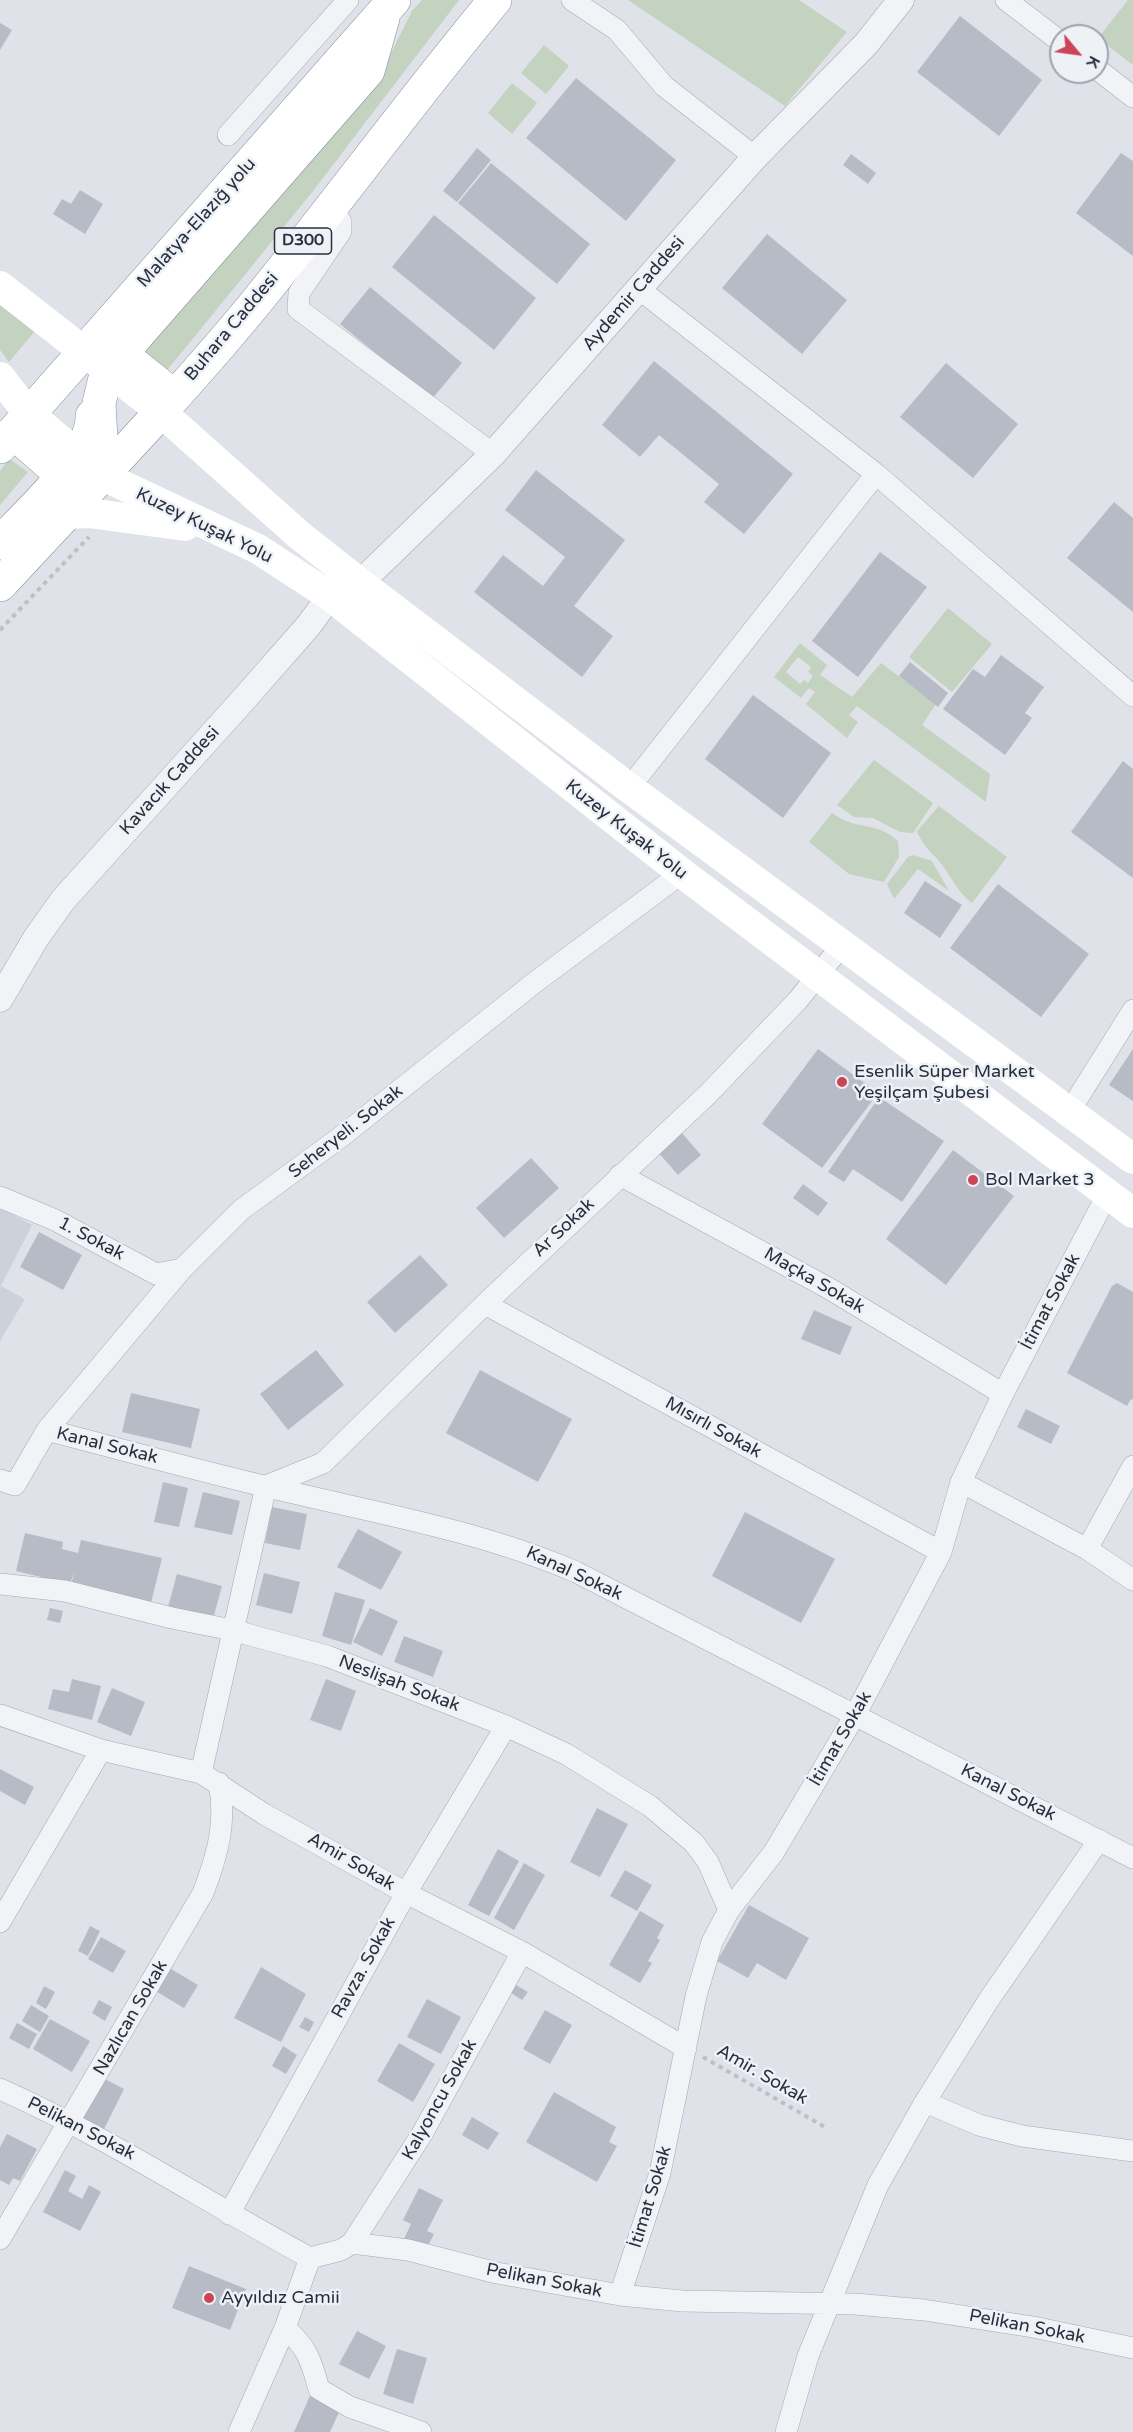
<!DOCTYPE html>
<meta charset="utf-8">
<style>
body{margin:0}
#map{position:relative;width:1133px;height:2432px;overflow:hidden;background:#dfe2e8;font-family:"Varela Round",sans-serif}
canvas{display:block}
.north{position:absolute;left:1049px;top:24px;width:60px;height:60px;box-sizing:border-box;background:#eef1f6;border:2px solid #9fa4ad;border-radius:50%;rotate:119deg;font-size:16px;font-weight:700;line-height:24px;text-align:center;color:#28303f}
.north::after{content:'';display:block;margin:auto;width:21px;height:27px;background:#cc4557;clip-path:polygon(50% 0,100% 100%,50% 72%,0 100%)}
</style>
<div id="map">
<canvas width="1133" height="2432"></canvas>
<div class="north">K</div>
</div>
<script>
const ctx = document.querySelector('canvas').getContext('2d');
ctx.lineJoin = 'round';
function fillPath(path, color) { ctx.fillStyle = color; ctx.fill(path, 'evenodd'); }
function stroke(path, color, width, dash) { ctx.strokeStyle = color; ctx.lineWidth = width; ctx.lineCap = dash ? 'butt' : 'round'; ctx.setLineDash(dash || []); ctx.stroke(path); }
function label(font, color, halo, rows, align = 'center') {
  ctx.font = font + ' "Varela Round",sans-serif'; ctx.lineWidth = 5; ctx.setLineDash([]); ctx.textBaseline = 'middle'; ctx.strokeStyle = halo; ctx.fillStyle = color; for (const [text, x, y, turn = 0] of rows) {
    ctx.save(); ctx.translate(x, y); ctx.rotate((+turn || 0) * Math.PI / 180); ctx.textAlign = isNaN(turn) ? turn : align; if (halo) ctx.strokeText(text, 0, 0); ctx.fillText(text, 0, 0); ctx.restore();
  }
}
fillPath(new Path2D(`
 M 0,1208 L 32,1225 L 1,1286 L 25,1299 L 0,1341 Z`), '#cdd1da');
fillPath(new Path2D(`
 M 422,0 L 459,0 L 313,191 L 160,379 L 137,357 L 380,75 L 412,11 Z
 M 628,0 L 799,0 L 847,32 L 785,106 Z
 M 1128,0 L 1133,0 L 1133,65 L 1098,38 Z
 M 544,45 L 569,66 L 546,94 L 521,73 Z
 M 512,83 L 537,103 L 512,134 L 488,113 Z
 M 0,305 L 35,331 L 9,362 L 0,350 Z
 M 9,459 L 28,472 L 0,505 L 0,471 Z
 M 948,608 L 992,644 L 952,692 L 909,657 Z
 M 800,643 L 827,665 L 820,675 L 852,697 L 881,663 L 936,704 L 922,725 L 990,774 L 986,802 L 857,706 L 849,715 L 858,722 L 847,738 L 806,704 L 815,692 L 809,688 L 801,698 L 774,677 ZM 798,657 L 811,667 L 808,672 L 813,676 L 808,683 L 804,680 L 800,684 L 786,672 Z
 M 874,760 L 933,803 L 913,833 L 900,832 L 873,818 L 854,817 L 837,805 Z
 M 939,806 L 1007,857 L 972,903 C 957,891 954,881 943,866 C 933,853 923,847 917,831 Z
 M 832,813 C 859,832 875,820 898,841 L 899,857 L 884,882 L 849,874 L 809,842 Z
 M 913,855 L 932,861 L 949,891 L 918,869 L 894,899 L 887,884 L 908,857 Z`), '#c4d2c0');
fillPath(new Path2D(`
 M 960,16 L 1042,80 L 999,136 L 917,72 Z
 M 0,23 L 12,30 L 0,50 Z
 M 576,78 L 676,160 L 626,221 L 526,138 Z
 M 477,148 L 491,160 L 457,202 L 443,191 Z
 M 1121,153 L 1133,161 L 1133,256 L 1076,213 Z
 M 851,154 L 876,173 L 868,184 L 843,165 Z
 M 491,163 L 590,244 L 557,284 L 458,203 Z
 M 80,190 L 103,204 L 85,234 L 53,214 L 62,199 L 71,204 Z
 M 434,215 L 536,298 L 494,350 L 392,267 Z
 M 767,234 L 847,300 L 802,354 L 722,288 Z
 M 370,287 L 462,363 L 432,399 L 340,324 Z
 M 654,361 L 793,474 L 744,534 L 704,502 L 719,484 L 659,435 L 640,457 L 602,425 Z
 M 946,363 L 1018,424 L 973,478 L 900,417 Z
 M 536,470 L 625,540 L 574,606 L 613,636 L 582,677 L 474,592 L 503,555 L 543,586 L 565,557 L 505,510 Z
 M 1114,502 L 1133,518 L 1133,612 L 1067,558 Z
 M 880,552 L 927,587 L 858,677 L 812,641 Z
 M 1001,655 L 1044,687 L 1025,713 L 1032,718 L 1005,755 L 943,709 L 973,669 L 985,677 Z
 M 910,662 L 948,693 L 938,707 L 899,676 Z
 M 753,695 L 831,753 L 783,818 L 705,759 Z
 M 1123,761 L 1133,769 L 1133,878 L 1071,832 Z
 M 925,881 L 962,905 L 940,938 L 904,913 Z
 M 998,884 L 1089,954 L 1041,1017 L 950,948 Z
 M 818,1049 L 878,1093 L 822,1168 L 762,1124 Z
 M 1133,1049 L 1133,1101 L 1109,1085 Z
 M 879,1097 L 944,1141 L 902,1202 L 853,1169 L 844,1182 L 828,1172 Z
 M 681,1132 L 701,1155 L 678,1175 L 658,1152 Z
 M 953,1150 L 1014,1196 L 946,1285 L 886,1239 Z
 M 531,1158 L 559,1188 L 504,1238 L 476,1208 Z
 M 803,1184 L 828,1203 L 818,1216 L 793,1198 Z
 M 39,1232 L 82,1255 L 63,1290 L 20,1267 Z
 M 420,1255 L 448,1285 L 395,1333 L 367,1302 Z
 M 1117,1283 L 1133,1292 L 1133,1400 L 1131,1399 L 1127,1406 L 1067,1373 L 1112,1286 Z
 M 814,1310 L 852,1327 L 840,1355 L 801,1339 Z
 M 316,1350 L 344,1385 L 288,1430 L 260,1394 Z
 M 480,1370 L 572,1419 L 538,1482 L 446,1433 Z
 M 131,1393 L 200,1409 L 191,1448 L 122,1432 Z
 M 1026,1409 L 1060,1426 L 1051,1444 L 1017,1427 Z
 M 163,1482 L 188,1488 L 179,1527 L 154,1522 Z
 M 203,1492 L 240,1501 L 232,1535 L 194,1527 Z
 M 272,1507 L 307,1514 L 300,1550 L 265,1543 Z
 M 745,1512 L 835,1559 L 801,1623 L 712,1576 Z
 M 358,1529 L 402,1552 L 381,1590 L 337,1567 Z
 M 25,1533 L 63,1542 L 62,1549 L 78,1553 L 81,1540 L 162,1558 L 151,1603 L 71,1585 L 75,1569 L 70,1584 L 16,1571 Z
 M 264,1573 L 300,1582 L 292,1614 L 256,1605 Z
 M 177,1574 L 222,1586 L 213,1619 L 168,1607 Z
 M 335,1592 L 365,1600 L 351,1645 L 322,1636 Z
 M 50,1608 L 63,1611 L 60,1623 L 47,1620 Z
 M 370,1608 L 398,1621 L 382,1656 L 353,1642 Z
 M 404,1636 L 443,1651 L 433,1677 L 394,1662 Z
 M 72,1679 L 101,1686 L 92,1720 L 48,1709 L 53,1689 L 69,1692 Z
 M 326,1679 L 356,1691 L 341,1731 L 310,1720 Z
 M 112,1688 L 145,1702 L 131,1736 L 97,1722 Z
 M 0,1769 L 34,1787 L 25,1805 L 0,1791 Z
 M 597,1808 L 628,1824 L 600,1877 L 570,1862 Z
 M 498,1849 L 519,1861 L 489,1916 L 468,1905 Z
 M 524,1863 L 545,1875 L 514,1930 L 494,1918 Z
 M 625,1870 L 652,1885 L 637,1911 L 610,1896 Z
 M 749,1905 L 809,1938 L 786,1980 L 757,1963 L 748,1978 L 717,1961 Z
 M 640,1911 L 664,1925 L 657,1938 L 660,1940 L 648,1961 L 652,1963 L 640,1983 L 609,1965 Z
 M 90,1926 L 100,1931 L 88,1956 L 78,1951 Z
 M 101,1937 L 126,1951 L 113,1973 L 88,1959 Z
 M 166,1966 L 198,1985 L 184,2008 L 152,1989 Z
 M 261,1967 L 306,1994 L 281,2042 L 234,2018 Z
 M 516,1985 L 528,1992 L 522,2000 L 511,1993 Z
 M 44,1986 L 55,1992 L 46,2009 L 36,2003 Z
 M 427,1999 L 461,2017 L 441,2054 L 407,2037 Z
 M 99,2000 L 112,2007 L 105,2021 L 92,2013 Z
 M 31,2005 L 49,2016 L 40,2032 L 22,2021 Z
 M 545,2010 L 572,2025 L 550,2064 L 523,2049 Z
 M 305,2017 L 314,2022 L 309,2032 L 299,2027 Z
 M 50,2019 L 90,2041 L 72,2072 L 33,2049 Z
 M 17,2023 L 37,2034 L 29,2049 L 9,2038 Z
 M 399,2043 L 435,2064 L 413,2102 L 377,2081 Z
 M 283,2046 L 297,2055 L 286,2074 L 272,2066 Z
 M 99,2076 L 124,2089 L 103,2131 L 78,2118 Z
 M 554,2092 L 616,2127 L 609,2142 L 617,2146 L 597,2182 L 526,2142 Z
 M 472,2117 L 499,2133 L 488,2150 L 462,2135 Z
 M 7,2134 L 37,2149 L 20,2181 L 13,2178 L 9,2185 L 0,2180 L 0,2147 Z
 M 65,2170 L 76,2176 L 68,2191 L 82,2199 L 89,2185 L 101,2192 L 80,2231 L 43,2212 Z
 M 419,2188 L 443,2200 L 427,2231 L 434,2234 L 426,2250 L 404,2239 L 411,2224 L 403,2220 Z
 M 189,2266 L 246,2289 L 230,2330 L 172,2308 Z
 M 357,2331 L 386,2346 L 369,2379 L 339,2364 Z
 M 397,2349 L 427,2358 L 413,2404 L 383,2394 Z
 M 310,2396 L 340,2410 L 330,2432 L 294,2432 Z`), '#b6bbc5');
const minor = new Path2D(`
 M 572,0 L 617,30 L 664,86 L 755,157
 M 1006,0 L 1061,42
 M 1097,69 L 1133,97
 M 228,135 L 348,0
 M 332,204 L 341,222 L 341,231 L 299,293 L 298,309 L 493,454
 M 639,289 L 876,474 L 1133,696
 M 629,788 L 876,474
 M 1069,1112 L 1133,1010
 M 620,1175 L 830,1289 L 1003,1394
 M 0,1197 L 55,1220 L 156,1274 L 182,1269
 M 485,1304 L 941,1552
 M 47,1430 L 182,1269 L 241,1210 L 342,1136 L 534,983 L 682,873
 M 0,1480 L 15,1485 L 47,1430 C 120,1449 192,1469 264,1486 C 370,1512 476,1529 576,1572 L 1133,1858
 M 961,1482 L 1087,1549 L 1133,1580
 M 1087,1549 L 1133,1466
 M 0,1584 L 65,1591 L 172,1618 L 232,1630 L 327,1656 L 506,1726 L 566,1754 L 650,1806 L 694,1843 L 708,1862 L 729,1910
 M 0,1715 L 101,1750 L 201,1773 L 264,1814 L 406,1893 L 522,1952 L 686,2048
 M 201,1773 L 266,1486 L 323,1463 L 485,1304 L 708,1094 L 798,1000 L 843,944
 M 0,1922 L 101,1750
 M 0,2089 C 108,2137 206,2202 310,2258 L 341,2250 L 352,2243 L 408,2250 L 497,2273 L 620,2295 L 682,2301 L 855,2304 L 924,2310 L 1033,2327 L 1133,2348
 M 925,2102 L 979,2125 L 1022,2136 L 1133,2151
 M 229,2214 L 406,1893 L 506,1726
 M 0,2239 L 203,1893 C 217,1856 227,1823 219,1783
 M 352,2243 L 422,2134 L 522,1952
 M 310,2258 L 285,2328 C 308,2348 311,2361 319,2389 L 350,2407 L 421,2432
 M 620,2295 L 660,2173 L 696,1996 L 712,1942 L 729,1910 L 774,1852 L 855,1715 L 941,1552 L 961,1482 L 1003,1394 L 1107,1195
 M 239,2432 L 285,2328
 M 786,2432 L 808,2356 L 878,2185 L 925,2102 L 988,2001 L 1099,1840`);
const tertiary = new Path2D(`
 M 0,999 L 36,938 L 63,900 L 244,699 L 309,625 L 330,596 L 360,583 L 493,454 L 755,157 L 866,44 L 901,0`);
const trunk = new Path2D(`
 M 121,354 L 174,396
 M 13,432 L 62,475
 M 0,447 L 394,0
 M 103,476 L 99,403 L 107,370 L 368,71 L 383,18
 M 0,543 C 27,513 93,456 92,416
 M 0,585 C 85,493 173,403 253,306 C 335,205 412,100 495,0`);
stroke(minor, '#a4a9b2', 22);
stroke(tertiary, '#a4a9b2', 27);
stroke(trunk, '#86909e', 34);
stroke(new Path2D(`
 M 0,630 L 89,537
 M 703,2057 L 825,2127`), '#bdc0c6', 4, [4.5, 4.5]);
stroke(minor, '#f2f3f6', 21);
stroke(tertiary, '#f2f3f6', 26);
stroke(new Path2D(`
 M 0,286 L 160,411 L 299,535 L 360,583 L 629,788 L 1133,1159
 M 0,377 L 28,413 L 103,476 L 258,549 L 330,596 L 682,873 L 1133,1213
 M 66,514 L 89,513 L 185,526`), '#fff', 30);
stroke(trunk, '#fff', 33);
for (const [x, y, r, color] of [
 [842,1082,6,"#cc4557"],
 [973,1180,6,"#cc4557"],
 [209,2298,6,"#cc4557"]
]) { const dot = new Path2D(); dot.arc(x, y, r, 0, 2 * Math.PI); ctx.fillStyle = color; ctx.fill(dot); stroke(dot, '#eef1f6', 2); }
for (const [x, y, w] of [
 [303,241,57]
]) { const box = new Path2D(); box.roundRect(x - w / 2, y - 13, w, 26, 4.5); ctx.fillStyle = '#eef1f6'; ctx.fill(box); stroke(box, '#28303f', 1.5); }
label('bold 16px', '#28303f', null, [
 ["D300",303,241]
]);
label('18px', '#28303f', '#eef1f6', [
 ["Malatya-Elazığ yolu",197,223,-48],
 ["Aydemir Caddesi",634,294,-49],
 ["Buhara Caddesi",232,327,-50],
 ["Kuzey Kuşak Yolu",204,526,26],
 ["Kavacık Caddesi",170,781,-48],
 ["Kuzey Kuşak Yolu",626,830,38],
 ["Seheryeli. Sokak",346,1132,-38],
 ["Ar Sokak",564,1228,-43],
 ["1. Sokak",91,1239,28],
 ["Maçka Sokak",814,1281,30],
 ["İtimat Sokak",1051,1302,-62],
 ["Mısırlı Sokak",713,1428,29],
 ["Kanal Sokak",107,1446,14],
 ["Kanal Sokak",574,1574,25],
 ["Neslişah Sokak",399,1684,21],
 ["İtimat Sokak",841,1739,-60],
 ["Kanal Sokak",1008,1793,27],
 ["Amir Sokak",351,1862,30],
 ["Ravza. Sokak",364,1968,-61],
 ["Nazlıcan Sokak",131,2018,-60],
 ["Amir. Sokak",762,2075,30],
 ["Kalyoncu Sokak",440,2100,-61],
 ["Pelikan Sokak",81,2129,27],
 ["İtimat Sokak",651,2197,-73],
 ["Pelikan Sokak",544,2281,11],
 ["Pelikan Sokak",1027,2327,11]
]);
label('18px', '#28303f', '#eef1f6', [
 ["Esenlik Süper Market",854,1072],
 ["Yeşilçam Şubesi",854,1093],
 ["Bol Market 3",985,1180],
 ["Ayyıldız Camii",221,2298]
], 'left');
</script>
